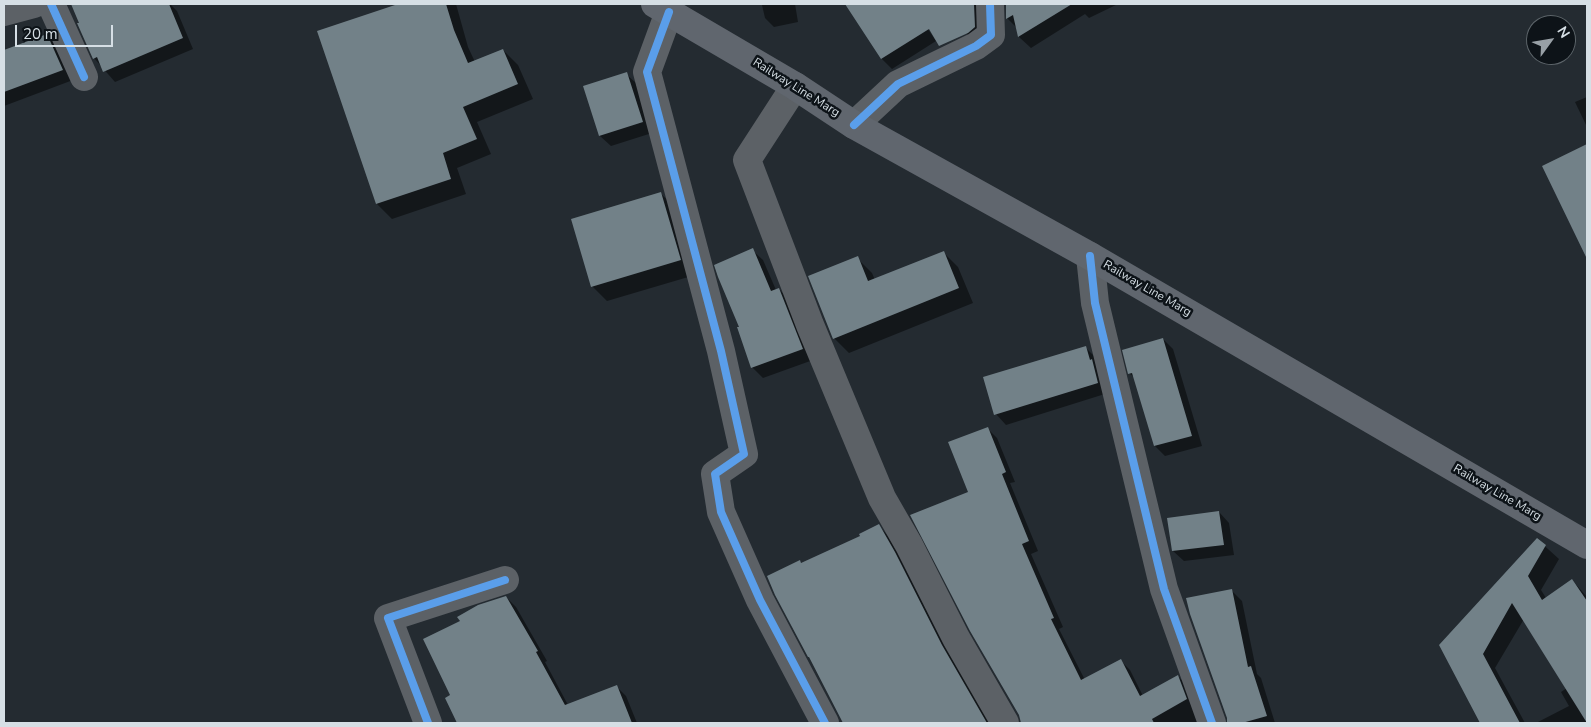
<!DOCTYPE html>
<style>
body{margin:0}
#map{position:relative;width:1591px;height:727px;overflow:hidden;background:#242b31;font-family:"Nunito Sans",sans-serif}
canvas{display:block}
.frame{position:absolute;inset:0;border:5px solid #d6dfe5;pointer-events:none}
.north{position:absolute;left:1526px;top:15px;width:50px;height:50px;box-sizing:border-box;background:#0d1318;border:1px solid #5d656a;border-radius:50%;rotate:58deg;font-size:14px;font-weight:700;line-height:20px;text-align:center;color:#d6dfe5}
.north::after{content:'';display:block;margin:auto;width:18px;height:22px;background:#98a0a6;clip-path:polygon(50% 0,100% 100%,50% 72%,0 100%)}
.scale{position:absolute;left:15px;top:25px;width:98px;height:22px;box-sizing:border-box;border:2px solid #d6dfe5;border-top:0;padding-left:6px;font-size:15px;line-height:18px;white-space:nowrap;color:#d6dfe5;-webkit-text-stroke:4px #0d1318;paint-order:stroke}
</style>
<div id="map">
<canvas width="1591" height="727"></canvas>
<div class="frame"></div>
<div class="north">N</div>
<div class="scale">20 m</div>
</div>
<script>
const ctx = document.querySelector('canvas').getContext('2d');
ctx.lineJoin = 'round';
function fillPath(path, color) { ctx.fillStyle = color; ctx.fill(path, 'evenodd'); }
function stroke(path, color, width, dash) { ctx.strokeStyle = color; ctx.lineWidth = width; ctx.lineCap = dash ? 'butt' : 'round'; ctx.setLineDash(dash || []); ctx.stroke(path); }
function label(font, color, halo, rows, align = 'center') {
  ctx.font = font + ' "Nunito Sans",sans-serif'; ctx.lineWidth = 5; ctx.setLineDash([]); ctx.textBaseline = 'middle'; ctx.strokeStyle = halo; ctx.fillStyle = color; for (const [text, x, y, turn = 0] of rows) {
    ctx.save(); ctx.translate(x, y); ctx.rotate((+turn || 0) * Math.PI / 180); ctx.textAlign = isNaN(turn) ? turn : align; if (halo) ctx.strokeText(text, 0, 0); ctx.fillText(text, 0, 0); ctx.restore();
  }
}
fillPath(new Path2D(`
 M 77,4 L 170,4 L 177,11 L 193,49 L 115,82 L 94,58 L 80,23 Z
 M 402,4 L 456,4 L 468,47 L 475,62 L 503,50 L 518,65 L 533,99 L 477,122 L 491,154 L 457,168 L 466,194 L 392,219 L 377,204 L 319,32 Z
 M 759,4 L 795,4 L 798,22 L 774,27 L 765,18 L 762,5 Z
 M 846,4 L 911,4 L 936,41 L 892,69 L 882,59 Z
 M 954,4 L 992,4 L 978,45 L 966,33 Z
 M 1007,4 L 1118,4 L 1089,18 L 1085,14 L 1031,48 L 1019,37 L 1017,28 L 1007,18 Z
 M 47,36 L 58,46 L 73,80 L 4,106 L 4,52 Z
 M 626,74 L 637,84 L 652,133 L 611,146 L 600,136 L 585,86 Z
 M 1587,97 L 1587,127 L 1575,102 Z
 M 1587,145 L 1587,256 L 1544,166 Z
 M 661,194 L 676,208 L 695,275 L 607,301 L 592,286 Z
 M 752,250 L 763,260 L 776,290 L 779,289 L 789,300 L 813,360 L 763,378 L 752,367 L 740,327 Z
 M 943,252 L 958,267 L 973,303 L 849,353 L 834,338 L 857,258 L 872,273 L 875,280 Z
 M 1163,339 L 1173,349 L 1202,446 L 1165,456 L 1155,446 L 1135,378 L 1129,373 Z
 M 1085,347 L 1096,358 L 1108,393 L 1006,425 L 996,414 Z
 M 987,428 L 997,438 L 1015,482 L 1010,483 L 1038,551 L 1031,554 L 1063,627 L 1059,629 L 1085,680 L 1121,661 L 1130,670 L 1143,696 L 1178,676 L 1187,686 L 1201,723 L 1022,723 L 970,493 Z
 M 1219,512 L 1229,523 L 1234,555 L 1184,561 L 1173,551 Z
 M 879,526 L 888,536 L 904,563 L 990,723 L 844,723 L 812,660 L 800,561 L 802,564 L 861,536 Z
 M 1538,540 L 1559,559 L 1541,590 L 1546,598 L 1572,580 L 1587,597 L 1587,723 L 1536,723 L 1569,706 L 1561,692 L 1567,688 L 1524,619 L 1495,668 L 1525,723 L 1482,723 L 1441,645 Z
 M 1231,590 L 1242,601 L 1257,674 L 1261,678 L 1275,723 L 1228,723 Z
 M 506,597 L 516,607 L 547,661 L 545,662 L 568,705 L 617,687 L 626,696 L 637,723 L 458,723 L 446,698 L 452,696 Z`), '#0007');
fillPath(new Path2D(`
 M 71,4 L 169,4 L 183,38 L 103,72 L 97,57 L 93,59 L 77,23 L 79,23 Z
 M 398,4 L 446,4 L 454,30 L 468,63 L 503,49 L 518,84 L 463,107 L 477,139 L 443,153 L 451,179 L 376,204 L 317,31 Z
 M 845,4 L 974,4 L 975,27 L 968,33 L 939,46 L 929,29 L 881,59 Z
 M 1006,4 L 1072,4 L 1018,37 L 1013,15 L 1006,19 Z
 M 47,34 L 63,70 L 4,92 L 4,50 Z
 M 627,72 L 643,122 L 599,136 L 583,86 Z
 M 1587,144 L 1587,259 L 1542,166 Z
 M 661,192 L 681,260 L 591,287 L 571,219 Z
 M 753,248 L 771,291 L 779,288 L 803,349 L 751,368 L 737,327 L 739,327 L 718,277 L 714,265 Z
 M 944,251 L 959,288 L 833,339 L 808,276 L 858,256 L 868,281 Z
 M 1163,338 L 1192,436 L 1154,446 L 1132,373 L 1128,374 L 1122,350 Z
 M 1086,346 L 1090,360 L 1092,359 L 1098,383 L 994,415 L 983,377 Z
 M 988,427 L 1006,472 L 1002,474 L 1029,541 L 1022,544 L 1054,618 L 1051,619 L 1081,680 L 1121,659 L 1140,696 L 1178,675 L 1187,699 L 1152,719 L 1154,723 L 1021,723 L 1019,715 L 970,631 L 910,515 L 968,492 L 948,442 Z
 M 1219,511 L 1224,545 L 1172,551 L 1167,518 Z
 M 879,524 L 895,552 L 942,645 L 987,723 L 843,723 L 809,657 L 808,657 L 775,595 L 767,576 L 800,560 L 801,563 L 860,536 L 859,534 Z
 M 1537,538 L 1546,545 L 1528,576 L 1542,600 L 1572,579 L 1587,601 L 1587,723 L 1512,603 L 1483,654 L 1520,723 L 1480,723 L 1439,645 Z
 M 1232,589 L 1248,667 L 1251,666 L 1267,716 L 1242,723 L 1227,723 L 1227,718 L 1190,614 L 1186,598 Z
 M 506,596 L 538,651 L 536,652 L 565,705 L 617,685 L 632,723 L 457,723 L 445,698 L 450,695 L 423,639 L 460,621 L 457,617 L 478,605 Z`), '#728188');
stroke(new Path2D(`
 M 51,4 L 84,77
 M 4,12 L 34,4
 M 669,12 L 647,72 L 721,351 L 744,454 L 715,474 L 721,512 L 760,600 L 825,723
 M 795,86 L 747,160 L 810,325 L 882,498 L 909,545 L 956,638 L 1005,723
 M 854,125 L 898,84 L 976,46 L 991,35 L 990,4
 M 1090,256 L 1095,303 L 1164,589 L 1212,723
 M 428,723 L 388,618 L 505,580`), '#5c6166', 28);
stroke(new Path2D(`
 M 655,4 L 795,86 L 854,125 L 1090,256 L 1587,545`), '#60666e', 28);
stroke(new Path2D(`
 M 51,4 L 84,77
 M 669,12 L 647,72 L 721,351 L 744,454 L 715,474 L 721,512 L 760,600 L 825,723
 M 854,125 L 898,84 L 976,46 L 991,35 L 990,4
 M 1090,256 L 1095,303 L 1164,589 L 1212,723
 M 428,723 L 388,618 L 505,580`), '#5a9eea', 8);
label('12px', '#d6dfe5', '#0d1318', [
 ["Railway Line Marg",796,88,32],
 ["Railway Line Marg",1147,289,30],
 ["Railway Line Marg",1497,493,30]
]);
</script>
